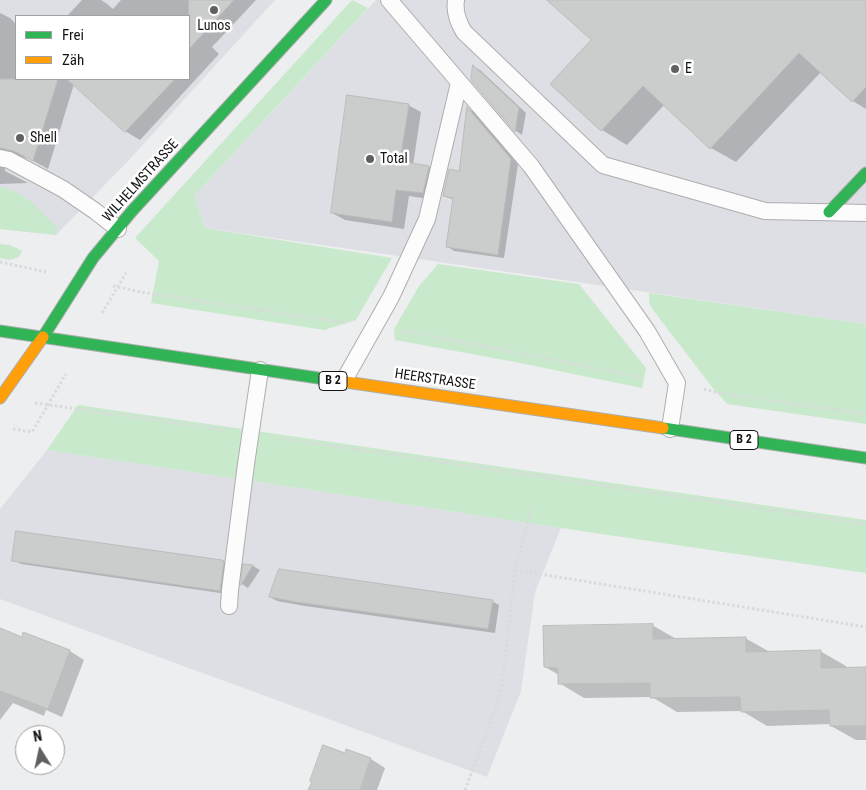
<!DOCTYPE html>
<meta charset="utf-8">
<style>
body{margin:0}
#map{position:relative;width:866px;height:790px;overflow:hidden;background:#edeeef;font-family:"Roboto Condensed",sans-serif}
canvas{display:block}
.legend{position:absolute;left:15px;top:15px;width:175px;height:65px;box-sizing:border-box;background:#fff;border:1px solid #a1a1a1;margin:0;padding:6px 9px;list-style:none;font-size:15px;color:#131415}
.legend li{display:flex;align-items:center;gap:10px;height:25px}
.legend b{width:25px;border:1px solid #a1a1a1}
.north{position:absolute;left:15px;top:725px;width:50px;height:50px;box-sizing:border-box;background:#fff;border:1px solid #a1a1a1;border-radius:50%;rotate:350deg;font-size:14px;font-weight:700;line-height:20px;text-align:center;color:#131415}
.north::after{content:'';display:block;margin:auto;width:18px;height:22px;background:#5f6061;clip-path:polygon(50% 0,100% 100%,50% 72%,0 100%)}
</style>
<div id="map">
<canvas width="866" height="790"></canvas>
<ul class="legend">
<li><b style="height:6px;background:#30b455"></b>Frei</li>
<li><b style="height:6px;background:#ff9f0a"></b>Zäh</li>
</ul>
<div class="north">N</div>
</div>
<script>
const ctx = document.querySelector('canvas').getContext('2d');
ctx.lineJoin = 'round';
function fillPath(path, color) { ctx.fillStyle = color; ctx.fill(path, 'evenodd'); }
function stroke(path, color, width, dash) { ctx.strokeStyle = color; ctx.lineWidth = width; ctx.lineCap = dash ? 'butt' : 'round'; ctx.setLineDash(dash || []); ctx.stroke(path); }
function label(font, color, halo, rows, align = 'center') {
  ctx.font = font + ' "Roboto Condensed",sans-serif'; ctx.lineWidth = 5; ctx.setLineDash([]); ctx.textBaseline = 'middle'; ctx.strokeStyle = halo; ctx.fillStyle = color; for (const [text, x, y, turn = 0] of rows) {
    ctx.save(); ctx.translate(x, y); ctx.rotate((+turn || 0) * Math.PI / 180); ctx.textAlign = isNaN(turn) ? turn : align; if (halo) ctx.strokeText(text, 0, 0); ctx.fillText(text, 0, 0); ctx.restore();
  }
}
fillPath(new Path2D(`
 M 0,0 L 275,0 L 128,161 L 56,235 L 0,229 ZM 16,16 L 189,16 L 189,79 L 16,79 Z
 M 376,0 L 866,0 L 866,324 L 205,228 L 194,196 Z
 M 47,450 L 561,528 L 535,592 L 521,691 L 487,777 L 0,599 L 0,509 Z`), '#dddfe4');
fillPath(new Path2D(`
 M 352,0 L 368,8 L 194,196 L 205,228 L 392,258 L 356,320 L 324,330 L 151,303 L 159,261 L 135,238 Z
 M 0,187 C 24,190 40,211 57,227 L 56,235 L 0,229 Z
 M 0,244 L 10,245 L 22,251 L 19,257 L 9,260 L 0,258 Z
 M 438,264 L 579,284 L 646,368 L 642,388 L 515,362 L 395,340 L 394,329 L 419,286 Z
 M 649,293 L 866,324 L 866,424 L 727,404 L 712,387 L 653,310 L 649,302 Z
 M 78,405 L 866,520 L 866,573 L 561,528 L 47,450 Z`), '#c9e9cc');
fillPath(new Path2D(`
 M 82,0 L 101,0 L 106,3 L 113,9 L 121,0 L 256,0 L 212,47 L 219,54 L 140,140 L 125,131 L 74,84 L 48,169 L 30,159 L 18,156 L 5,164 L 5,171 L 28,183 L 0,184 L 0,13 L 10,18 L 16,24 L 16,79 L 189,79 L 189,16 L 67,16 Z
 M 575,0 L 866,0 L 866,109 L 853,101 L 821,72 L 736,162 L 711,148 L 664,105 L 627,145 L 602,130 L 552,84 L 592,40 Z
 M 474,67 L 480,70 L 526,113 L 522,135 L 516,131 L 472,80 Z
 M 408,105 L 421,112 L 413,165 L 429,167 L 441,174 L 435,200 L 409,196 L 404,229 L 345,220 L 332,213 Z
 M 468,109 L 474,112 L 518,164 L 504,258 L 454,251 L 447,246 L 454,200 L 444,196 L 460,172 Z
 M 14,560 L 223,562 L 230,566 L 227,594 L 21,564 Z
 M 245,565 L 253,566 L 260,570 L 248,588 L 242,584 Z
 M 270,597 L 492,601 L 499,605 L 495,633 L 305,606 L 277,601 Z
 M 652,625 L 678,640 L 745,638 L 770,652 L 820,651 L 846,666 L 846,669 L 866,668 L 866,740 L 856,740 L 831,726 L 831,724 L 767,726 L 742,711 L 677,712 L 652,697 L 584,698 L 559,683 L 559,675 L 545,667 Z
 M 0,630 L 22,638 L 24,634 L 70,651 L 84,660 L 62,717 L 46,710 L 44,716 L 13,703 L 0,720 Z
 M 347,751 L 371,759 L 385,768 L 377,790 L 330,790 Z`), '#0003');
const building = new Path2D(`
 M 189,0 L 234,0 L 189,49 Z
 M 547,0 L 866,0 L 866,87 L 852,102 L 799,53 L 710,149 L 643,86 L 601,131 L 550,84 L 591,40 Z
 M 473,65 L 519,108 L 515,132 L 471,80 Z
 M 0,79 L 58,79 L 33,161 L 14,151 L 0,148 Z
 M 67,79 L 175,79 L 125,132 Z
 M 347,95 L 409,104 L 400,161 L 429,166 L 423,193 L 396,190 L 392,222 L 331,213 Z
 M 467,107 L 511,159 L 498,255 L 446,247 L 453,198 L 443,196 L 449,169 L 459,171 Z
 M 16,531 L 222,560 L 224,561 L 220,591 L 12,561 Z
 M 243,564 L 253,565 L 241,585 Z
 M 279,569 L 493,600 L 488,629 L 296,602 L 269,597 Z
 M 653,624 L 653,639 L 746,637 L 746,652 L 821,650 L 821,668 L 866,667 L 866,726 L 830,726 L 829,710 L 741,712 L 740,697 L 650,698 L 650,683 L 558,684 L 558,668 L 544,667 L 543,626 Z
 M 0,628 L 22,637 L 23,632 L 70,650 L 48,709 L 0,691 Z
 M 323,745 L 345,753 L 346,749 L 371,758 L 360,790 L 308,790 L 312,782 L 310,781 Z`);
fillPath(building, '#cbcccc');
stroke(building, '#bcbcbc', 1);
const lane = new Path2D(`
 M 389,0 L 531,166 L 647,331 L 677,383 L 670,429
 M 456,0 C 454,12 458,22 464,32 L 603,165 L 765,211 L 866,213
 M 0,158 L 9,160 L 63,189 L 95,211 L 118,229
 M 343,382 L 391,297 L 427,219 L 459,83
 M 229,606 L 230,590 L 246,464 L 260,370`);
const fast = new Path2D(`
 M 829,212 L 866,173
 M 0,331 L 325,379
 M 43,337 L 93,258 L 132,211 L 326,0
 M 663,428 L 866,458`);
const slow = new Path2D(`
 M 325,379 L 663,428
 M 0,398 L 43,337`);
stroke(lane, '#aeaeaf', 18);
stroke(fast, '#aeaeaf', 13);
stroke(slow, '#aeaeaf', 13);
stroke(new Path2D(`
 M 0,262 L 46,272
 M 113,286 L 141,292 L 346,323
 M 102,313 L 126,273
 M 402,331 L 422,334 L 641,377
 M 704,389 L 718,393 L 866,414
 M 35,403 L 225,430
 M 13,429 L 32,432 L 66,374
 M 278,438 L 866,524
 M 515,570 L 866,627
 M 465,790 L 501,693 L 515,570 L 532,506`), '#d9dadb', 3, [2.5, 2.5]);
stroke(lane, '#fcfcfd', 16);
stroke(fast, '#30b455', 11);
stroke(slow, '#ff9f0a', 11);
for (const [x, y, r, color] of [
 [214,10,5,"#5f6061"],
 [675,69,5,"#5f6061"],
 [20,138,5,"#5f6061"],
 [370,159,5,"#5f6061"]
]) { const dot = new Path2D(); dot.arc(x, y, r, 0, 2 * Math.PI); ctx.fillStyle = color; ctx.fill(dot); stroke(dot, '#fff', 2); }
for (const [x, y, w] of [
 [333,381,28],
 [744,440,28]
]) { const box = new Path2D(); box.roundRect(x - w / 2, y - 9.5, w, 19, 4); ctx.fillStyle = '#fff'; ctx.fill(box); stroke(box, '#131415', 1); }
label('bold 12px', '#131415', null, [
 ["B 2",333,381],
 ["B 2",744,440]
]);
label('14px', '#131415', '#fff', [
 ["Lunos",214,26,"center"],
 ["E",685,69],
 ["Shell",30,138],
 ["Total",380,159]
], 'left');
label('14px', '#131415', '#fff', [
 ["WILHELMSTRASSE",141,181,-48],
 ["HEERSTRASSE",435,380,8]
]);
</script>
